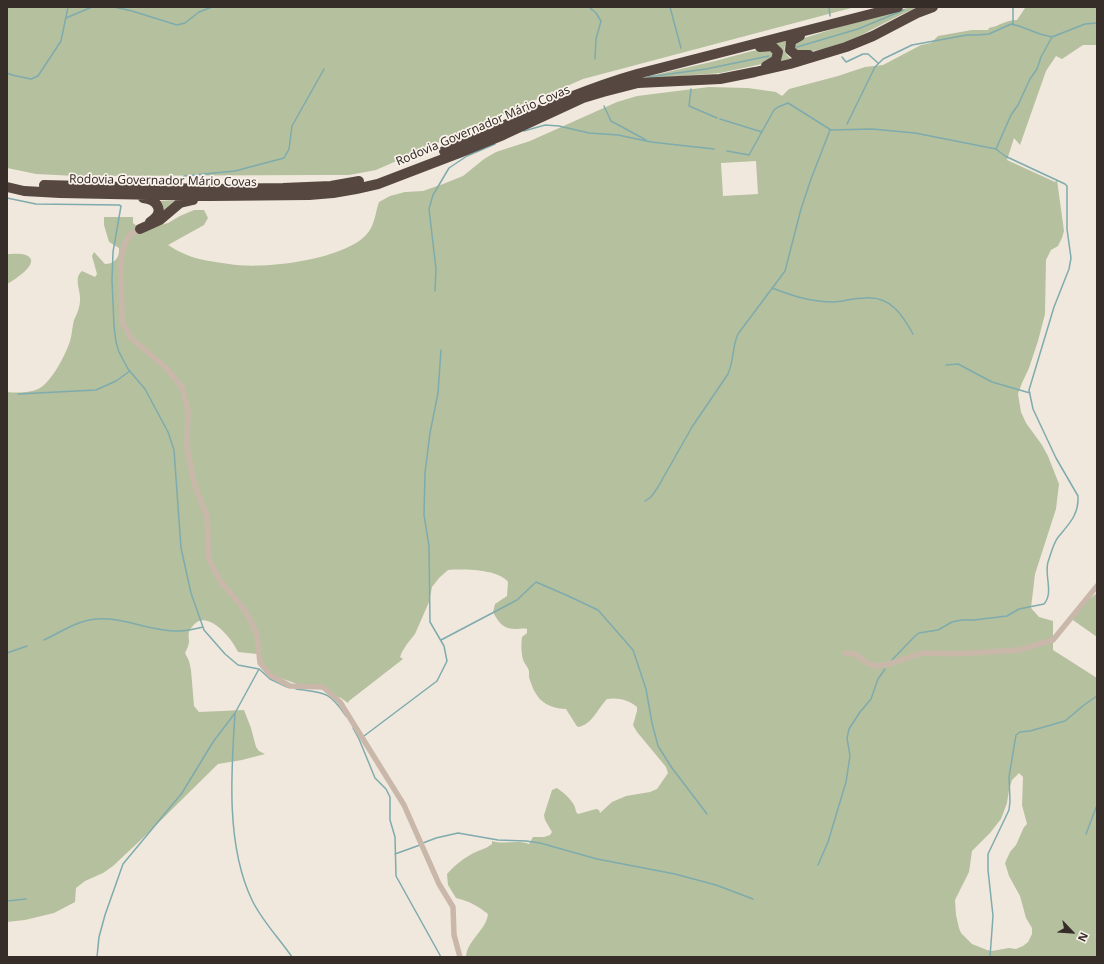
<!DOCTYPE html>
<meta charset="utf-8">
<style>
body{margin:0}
#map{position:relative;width:1104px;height:964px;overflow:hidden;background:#f1e8dd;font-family:"Noto Sans",sans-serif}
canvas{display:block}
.frame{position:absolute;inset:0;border:8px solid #362d29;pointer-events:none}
.north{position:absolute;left:1052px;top:912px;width:40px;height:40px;-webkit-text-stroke:3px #f9f2ea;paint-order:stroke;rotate:115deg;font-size:11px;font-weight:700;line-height:16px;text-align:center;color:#362d29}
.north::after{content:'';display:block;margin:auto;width:14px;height:18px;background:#362d29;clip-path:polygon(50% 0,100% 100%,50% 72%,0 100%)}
</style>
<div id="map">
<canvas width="1104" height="964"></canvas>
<div class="frame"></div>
<div class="north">N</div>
</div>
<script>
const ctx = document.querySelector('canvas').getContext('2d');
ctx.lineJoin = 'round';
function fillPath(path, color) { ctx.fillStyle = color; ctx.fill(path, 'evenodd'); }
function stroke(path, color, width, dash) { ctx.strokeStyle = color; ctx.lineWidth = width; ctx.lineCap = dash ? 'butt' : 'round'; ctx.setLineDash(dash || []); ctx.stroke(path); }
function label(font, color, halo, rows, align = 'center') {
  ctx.font = font + ' "Noto Sans",sans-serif'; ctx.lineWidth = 3.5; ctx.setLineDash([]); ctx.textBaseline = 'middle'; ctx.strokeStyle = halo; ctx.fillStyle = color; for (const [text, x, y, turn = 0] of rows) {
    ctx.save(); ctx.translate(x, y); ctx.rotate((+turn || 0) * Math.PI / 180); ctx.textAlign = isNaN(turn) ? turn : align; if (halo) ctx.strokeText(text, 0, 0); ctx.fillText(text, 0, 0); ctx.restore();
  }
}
fillPath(new Path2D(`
 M 7,7 L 855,7 L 583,79 L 376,170 L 349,175 L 320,175 L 76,176 L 36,174 L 7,168 Z
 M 911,7 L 918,7 C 883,21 835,56 797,51 L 794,45 L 801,39 L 871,17 Z
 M 1036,7 L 1097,7 L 1097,45 L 1083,45 L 1062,59 L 1056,56 L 1046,71 L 1020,145 L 1014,138 L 1007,160 L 1055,182 L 1057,180 L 1064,231 L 1062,238 L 1058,246 L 1051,250 L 1046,260 L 1045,314 L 1038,341 L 1029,368 L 1022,383 L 1018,394 L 1021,412 L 1026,423 L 1042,445 L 1048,456 L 1059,484 L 1056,509 L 1035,574 L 1031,608 L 1039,617 L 1053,621 L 1053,650 L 1097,678 L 1097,957 L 466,957 C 467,940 486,931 488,914 C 478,906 469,901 456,898 L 448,885 L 447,874 C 455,865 466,856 478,851 C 483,849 487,848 492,844 L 492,841 C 504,845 518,839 529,844 L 533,837 L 544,837 L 550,835 L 552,832 L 545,820 L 544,815 L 552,790 L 557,788 C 563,792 571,799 574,805 C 576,809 575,811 578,814 L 596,809 L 599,810 L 600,813 L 612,802 L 626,796 L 650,792 L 657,789 L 668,773 L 666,767 L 637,732 L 633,725 L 637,711 L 637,707 C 630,700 617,697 607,699 C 598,708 592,725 578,727 L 576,725 L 566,709 C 544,708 535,698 529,677 C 529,675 529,673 529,671 C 528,668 526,665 524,662 C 521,655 521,645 522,637 L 527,633 L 527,629 C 523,628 520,629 516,629 C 503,629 499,623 493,612 L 495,604 L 507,596 L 508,582 C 498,569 463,569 448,570 L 439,578 L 432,587 L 429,602 L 415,634 L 407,644 L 402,652 L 400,657 L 403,659 L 349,701 L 348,703 L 341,698 L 316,687 L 297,684 L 275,676 L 268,671 L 257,654 L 238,652 C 233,640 211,613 197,622 C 194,624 190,629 189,632 C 188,635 189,639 189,641 C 189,645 187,649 185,653 L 189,661 L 191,670 L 194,706 L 199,712 L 244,710 L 251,728 L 256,747 L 259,751 L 265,754 L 242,760 L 218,764 L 146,835 L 113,866 L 103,873 L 85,881 L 76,888 L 75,902 L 54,913 L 25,920 L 7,922 L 7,392 C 17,393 31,393 40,388 C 52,381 66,354 70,341 C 72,335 72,327 74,320 C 77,314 80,307 80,300 C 81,291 73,278 82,271 L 95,277 L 97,274 L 92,256 L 94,252 L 105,264 C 114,264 120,258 119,248 L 109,242 L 104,225 L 104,217 L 133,217 L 133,223 L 138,227 L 154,227 L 168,223 L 180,216 L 194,210 L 204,210 L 208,218 L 204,225 L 168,245 C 174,249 180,252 187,255 C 198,260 216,262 229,264 C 262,270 343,260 366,235 C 375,226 375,213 379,202 L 390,196 L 405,192 L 423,191 L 443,184 L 463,176 L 484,159 L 496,152 L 530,141 L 617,102 L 637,96 L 709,87 L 748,88 L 776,92 L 782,96 L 789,89 L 838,76 L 865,67 L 883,65 L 921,45 L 931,43 L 938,36 L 972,30 L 988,30 L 989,28 C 1000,26 1005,20 1017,20 L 1025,8 ZM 756,161 L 758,194 L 723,196 L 721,163 ZM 1019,773 L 1023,777 L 1022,805 L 1027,824 L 1024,827 L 1016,845 L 1010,852 L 1005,863 L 1009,876 L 1020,896 L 1026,918 L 1032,928 L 1032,934 L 1028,942 L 1023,946 L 1016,949 L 1009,948 L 992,951 L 987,950 L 972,944 L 961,933 L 959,928 L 956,915 L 955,900 L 969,872 L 972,851 L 990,833 L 1001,819 L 1007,803 L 1009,790 L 1012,780 Z
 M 788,39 C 782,47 784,55 792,59 L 779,63 C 785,55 783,47 774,43 Z
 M 760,50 L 771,51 L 773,54 L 773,57 L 762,64 L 720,73 L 633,80 L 715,61 L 752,51 Z
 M 160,201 L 177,201 L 161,216 Z
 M 7,254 C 12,254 21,253 26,255 C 43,262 13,281 7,284 Z
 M 1097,593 L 1097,637 L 1070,618 L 1088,600 Z`), '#b5c09e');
stroke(new Path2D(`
 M 114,7 L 132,11 L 177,25 L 185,23 L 199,12 L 212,7
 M 589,7 L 596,13 L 601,21 L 596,39 L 595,59
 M 670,7 L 681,48
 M 829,7 L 830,16
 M 66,18 L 92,7
 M 1013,25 L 1013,7
 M 797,47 L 858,29 L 904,10
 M 842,57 L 846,62 L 863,54 L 868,54 L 878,63
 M 7,73 L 12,75 L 31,79 L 38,76 L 61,41 L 68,7
 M 648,77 L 706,69 L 769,56
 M 691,89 L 689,106 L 717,118
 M 604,106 L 611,121 L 646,140
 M 720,119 L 762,132
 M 847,124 L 875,67 L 883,59 L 912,45 L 967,35 L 978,35 L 989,34 L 1011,24 L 1019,26 L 1040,34 L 1052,37 L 1085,24 L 1097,23
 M 524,131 L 545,125 L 559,126 L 589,133 L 618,135 L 651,142 L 714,149
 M 996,149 L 1011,115 L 1018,105 L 1030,79 L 1037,69 L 1041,57 L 1052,37
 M 727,151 L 749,155 L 774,110 L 778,107 L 788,103 L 831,130 L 872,129 L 915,133 L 996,149 L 1005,156 L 1065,184 L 1067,186 L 1067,229 L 1071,258 L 1069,269 L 1054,307 L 1029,390 L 1033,409 L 1056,458 L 1078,496 C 1079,514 1070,523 1059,536 C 1053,543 1051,554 1048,562 C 1044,575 1054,593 1044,604 L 1019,609 L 1007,616 L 974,620 L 962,620 L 952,622 L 938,630 L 919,633 L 914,637 L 892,660
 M 182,181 L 184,176 L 235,171 L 284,158 L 289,149 L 292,126 L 324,69
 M 7,198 L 36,204 L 119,205 L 121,206 L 113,252 L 112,280 L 114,326 L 116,342 L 119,352 L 128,369 L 145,389 L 168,432 L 174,450 L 181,548 L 191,593 L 204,630 L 225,654 L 238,665 L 259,669 L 270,679 L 287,687
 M 772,288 C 793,296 811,302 834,302 C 844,301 855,298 865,298 C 890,296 902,314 913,334
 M 435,291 L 436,269 L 429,209 L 433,195 L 449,168 L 467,156 L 495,144
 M 946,365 L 958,364 L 992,382 L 1030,393
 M 18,394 L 96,390 L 116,381 L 130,371
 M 645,501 L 651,497 L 658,487 L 692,427 L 728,374 C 734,361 732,347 738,334 L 785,271 L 801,209 L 811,179 L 830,130
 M 44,640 C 61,632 78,620 97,619 C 125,617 151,632 179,631 C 187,631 195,629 203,627
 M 441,640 L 517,600 L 536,582 L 566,595 L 598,610 L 633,650 L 646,689 L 652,723 L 658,746 L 672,768 L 707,814
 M 7,653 L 27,646
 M 296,689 C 325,693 329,691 346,716
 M 235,714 C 231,772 226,846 252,900 C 262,921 279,938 292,957
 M 353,728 L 359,739 L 375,778 L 386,789 L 390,797 L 390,820 L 395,837 L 396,876 L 441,957
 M 364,736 L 437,681 L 447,661 L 444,646 L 430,622 L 429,546 L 424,515 L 425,473 L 430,433 L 438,393 L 441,350
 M 1086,834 L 1097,805
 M 423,843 L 436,838 L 458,833 L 498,840 L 526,841 L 540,843 L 597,859 L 675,874 L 716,885 L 753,899
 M 395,854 L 420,845
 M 818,865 L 828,842 L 846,782 L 850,756 L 847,738 L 849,729 L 860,712 L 871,699 L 878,679 L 885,669
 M 7,901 L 26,899
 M 97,957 L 99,937 L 105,915 L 123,864 L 182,793 L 213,742 L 235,713 L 259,669
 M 990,957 L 993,916 L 988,870 L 988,854 L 1009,810 L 1010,801 L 1009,777 L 1016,735 L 1020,732 L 1030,731 L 1065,721 L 1084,705 L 1097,696`), '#7eabad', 1.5);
stroke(new Path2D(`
 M 140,229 L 131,234 L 127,239 L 124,246 L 121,259 L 122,322 L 131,338 L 164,366 L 182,387 L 188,410 L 187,448 L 194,483 L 207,517 L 209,560 L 221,582 L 245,610 L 257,634 L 260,663 L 270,675 L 290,686 L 323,687 L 340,702 L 404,805 L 439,884 L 453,907 L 454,935 L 460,957
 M 845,653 L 855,654 L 866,662 L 875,666 L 886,665 L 922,653 L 957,654 L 1019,650 L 1053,640 L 1097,586`), '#c9b8aa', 5.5);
stroke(new Path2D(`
 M 800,36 L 791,41 L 790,50 L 796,55 L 809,55
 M 760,47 L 772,46 L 778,52 L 776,60 L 766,66
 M 444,151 C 508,125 570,93 637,74 L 898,7
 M 44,185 L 209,189 L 283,188 L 331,186 L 359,181
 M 7,187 L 24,191 L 60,193 L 210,196 L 309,195 L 333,193 L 356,189 L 378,184 L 459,153 L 503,135 L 583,98 L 603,92 L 638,83 L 720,79 L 755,72 L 790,64 L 846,47 L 873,36 L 917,13 L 933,7
 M 143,198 C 159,200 165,213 150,222
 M 140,229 L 160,220 L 180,203 L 193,200`), '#574741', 10);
label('12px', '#362d29', '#f9f2ea', [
 ["Rodovia Governador Mário Covas",483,126,-23],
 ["Rodovia Governador Mário Covas",163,181,1]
]);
</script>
